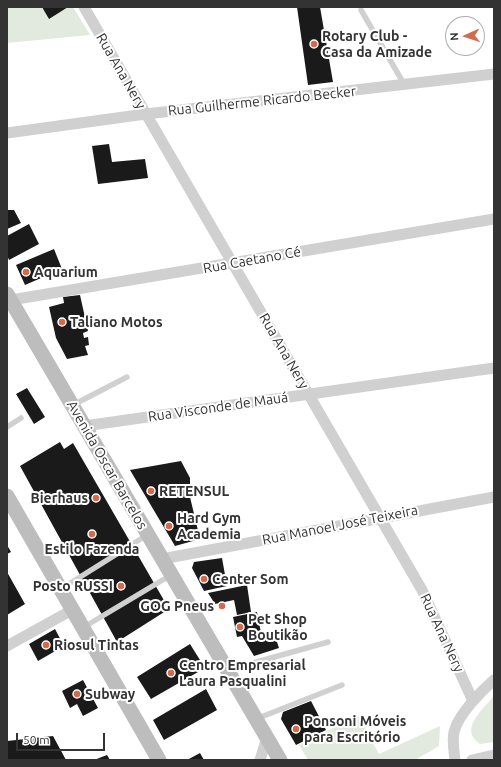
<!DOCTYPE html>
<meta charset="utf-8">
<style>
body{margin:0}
#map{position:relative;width:501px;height:767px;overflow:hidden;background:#fff;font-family:Ubuntu,sans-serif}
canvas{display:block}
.frame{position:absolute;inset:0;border:8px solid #333;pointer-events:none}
.north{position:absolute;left:445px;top:16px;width:40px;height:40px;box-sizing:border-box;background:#fff;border:1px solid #adadad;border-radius:50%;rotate:267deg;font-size:11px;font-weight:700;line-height:16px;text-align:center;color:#333}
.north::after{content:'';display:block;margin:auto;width:14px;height:18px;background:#d36a4b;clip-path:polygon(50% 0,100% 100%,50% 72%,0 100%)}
.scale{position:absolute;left:16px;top:733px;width:89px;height:18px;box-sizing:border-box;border:2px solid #333;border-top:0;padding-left:5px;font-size:12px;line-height:14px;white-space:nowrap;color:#333;-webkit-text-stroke:3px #fff;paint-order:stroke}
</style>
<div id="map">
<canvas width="501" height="767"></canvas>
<div class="frame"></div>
<div class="north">N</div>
<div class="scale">50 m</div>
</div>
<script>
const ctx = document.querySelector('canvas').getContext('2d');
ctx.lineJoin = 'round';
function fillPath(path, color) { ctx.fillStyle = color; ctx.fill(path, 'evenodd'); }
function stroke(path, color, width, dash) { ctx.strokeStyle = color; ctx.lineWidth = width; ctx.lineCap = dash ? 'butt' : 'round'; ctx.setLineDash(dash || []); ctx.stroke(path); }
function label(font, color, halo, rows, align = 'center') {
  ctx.font = font + ' Ubuntu,sans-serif'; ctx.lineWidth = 4; ctx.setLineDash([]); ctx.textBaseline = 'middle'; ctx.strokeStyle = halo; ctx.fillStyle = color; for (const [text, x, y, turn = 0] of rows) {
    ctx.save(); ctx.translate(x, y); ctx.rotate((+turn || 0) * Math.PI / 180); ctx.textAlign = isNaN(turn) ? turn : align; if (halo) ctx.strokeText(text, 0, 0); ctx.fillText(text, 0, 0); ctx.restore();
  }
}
fillPath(new Path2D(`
 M 7,7 L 73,7 L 90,35 L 7,43 Z
 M 494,696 L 494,742 L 480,744 C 458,730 483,709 494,696 Z
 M 358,716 L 379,754 L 440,726 L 439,746 L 415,760 L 308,760 L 299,745 Z`), '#e2eae0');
fillPath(new Path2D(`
 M 42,7 L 68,7 L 49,19 Z
 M 297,7 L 320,7 L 333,82 L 308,85 Z
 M 109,144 L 112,162 L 145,159 L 148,178 L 98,184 L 92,146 Z
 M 7,210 L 14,210 L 21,223 L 7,229 Z
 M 29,224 L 39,244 L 9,260 L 7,255 L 7,236 Z
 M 54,249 L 62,269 L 25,285 L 16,265 Z
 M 80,295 L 88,331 L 83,333 L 84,338 L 88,337 L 89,345 L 85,346 L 88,355 L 67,359 L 56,338 L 49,307 L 64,303 L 63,297 Z
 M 27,388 L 45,417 L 34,424 L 16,394 Z
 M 60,442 L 64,449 L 73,443 L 169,609 L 117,642 L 20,466 Z
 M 181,461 L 190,478 L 190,497 L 200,539 L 175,546 L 130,470 Z
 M 7,545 L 11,552 L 7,554 Z
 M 222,558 L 227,586 L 204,591 L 192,568 L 194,562 Z
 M 7,572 L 25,604 L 7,615 Z
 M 247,585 L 251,612 L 237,615 L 234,600 L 215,604 L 208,593 Z
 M 257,612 L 261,633 L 273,630 L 279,648 L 254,656 L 242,636 L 237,637 L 233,617 Z
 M 55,629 L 64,646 L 38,661 L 29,644 Z
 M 190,644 L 205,668 L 151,699 L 137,677 Z
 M 83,680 L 98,708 L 83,716 L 77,704 L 70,708 L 62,691 Z
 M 206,689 L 217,710 L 164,740 L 153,720 Z
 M 311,701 L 326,730 L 296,745 L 281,719 L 283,712 Z
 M 53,736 L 66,760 L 7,760 L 7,741 Z
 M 200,753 L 204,760 L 187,760 Z
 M 107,755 L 110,760 L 94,760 Z`), '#1a1a1a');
stroke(new Path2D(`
 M 361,10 L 404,84
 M 73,405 L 127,377
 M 7,427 L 21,418
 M 61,589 L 147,535
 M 84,627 L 171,575
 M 228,670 L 328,642
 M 256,719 L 342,685`), '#d0d0d0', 5.5);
stroke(new Path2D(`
 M 84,7 L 422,590 L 473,701
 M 7,133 L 146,114 L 494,74
 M 11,300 L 494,219
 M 84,426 L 494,368
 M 162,559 L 494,497
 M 7,646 L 72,610
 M 260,760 L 267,737
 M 455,760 C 454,751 452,741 454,732 C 458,715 481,691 494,680
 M 472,760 L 494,755`), '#d0d0d0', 11);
stroke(new Path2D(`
 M 7,294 L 280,760
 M 7,496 L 159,760`), '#bdbdbd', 15);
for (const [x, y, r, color] of [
 [314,44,4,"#d36a4b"],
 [26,272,4,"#d36a4b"],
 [62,322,4,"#d36a4b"],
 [151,491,4,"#d36a4b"],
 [96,498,4,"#d36a4b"],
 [169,526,4,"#d36a4b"],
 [92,534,4,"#d36a4b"],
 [204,579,4,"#d36a4b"],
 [121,586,4,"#d36a4b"],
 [222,606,4,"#d36a4b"],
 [240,627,4,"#d36a4b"],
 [46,645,4,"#d36a4b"],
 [171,673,4,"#d36a4b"],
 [77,694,4,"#d36a4b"],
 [296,729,4,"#d36a4b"]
]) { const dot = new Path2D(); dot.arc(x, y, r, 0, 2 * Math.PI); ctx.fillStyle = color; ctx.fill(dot); stroke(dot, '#fff', 1.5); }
label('bold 14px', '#333', '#fff', [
 ["Rotary Club -",322,36],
 ["Casa da Amizade",322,52],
 ["Aquarium",34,272],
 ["Taliano Motos",70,322],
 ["RETENSUL",159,491],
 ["Bierhaus",88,498,"right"],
 ["Hard Gym",177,518],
 ["Academia",177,534],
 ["Estilo Fazenda",92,549,"center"],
 ["Center Som",212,579],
 ["Posto RUSSI",113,586,"right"],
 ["GOG Pneus",214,606,"right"],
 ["Pet Shop",248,619],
 ["Boutikão",248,635],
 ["Riosul Tintas",54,645],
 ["Centro Empresarial",179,665],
 ["Laura Pasqualini",179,681],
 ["Subway",85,694],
 ["Ponsoni Móveis",304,721],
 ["para Escritório",304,737]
], 'left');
label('14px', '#333', '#fff', [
 ["Rua Ana Nery",121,71,60],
 ["Rua Guilherme Ricardo Becker",262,101,-6],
 ["Rua Caetano Cé",252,260,-10],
 ["Rua Ana Nery",284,351,60],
 ["Rua Visconde de Mauá",218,407,-8],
 ["Avenida Oscar Barcelos",107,465,60],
 ["Rua Manoel José Teixeira",340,525,-11],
 ["Rua Ana Nery",442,633,65]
]);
</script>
